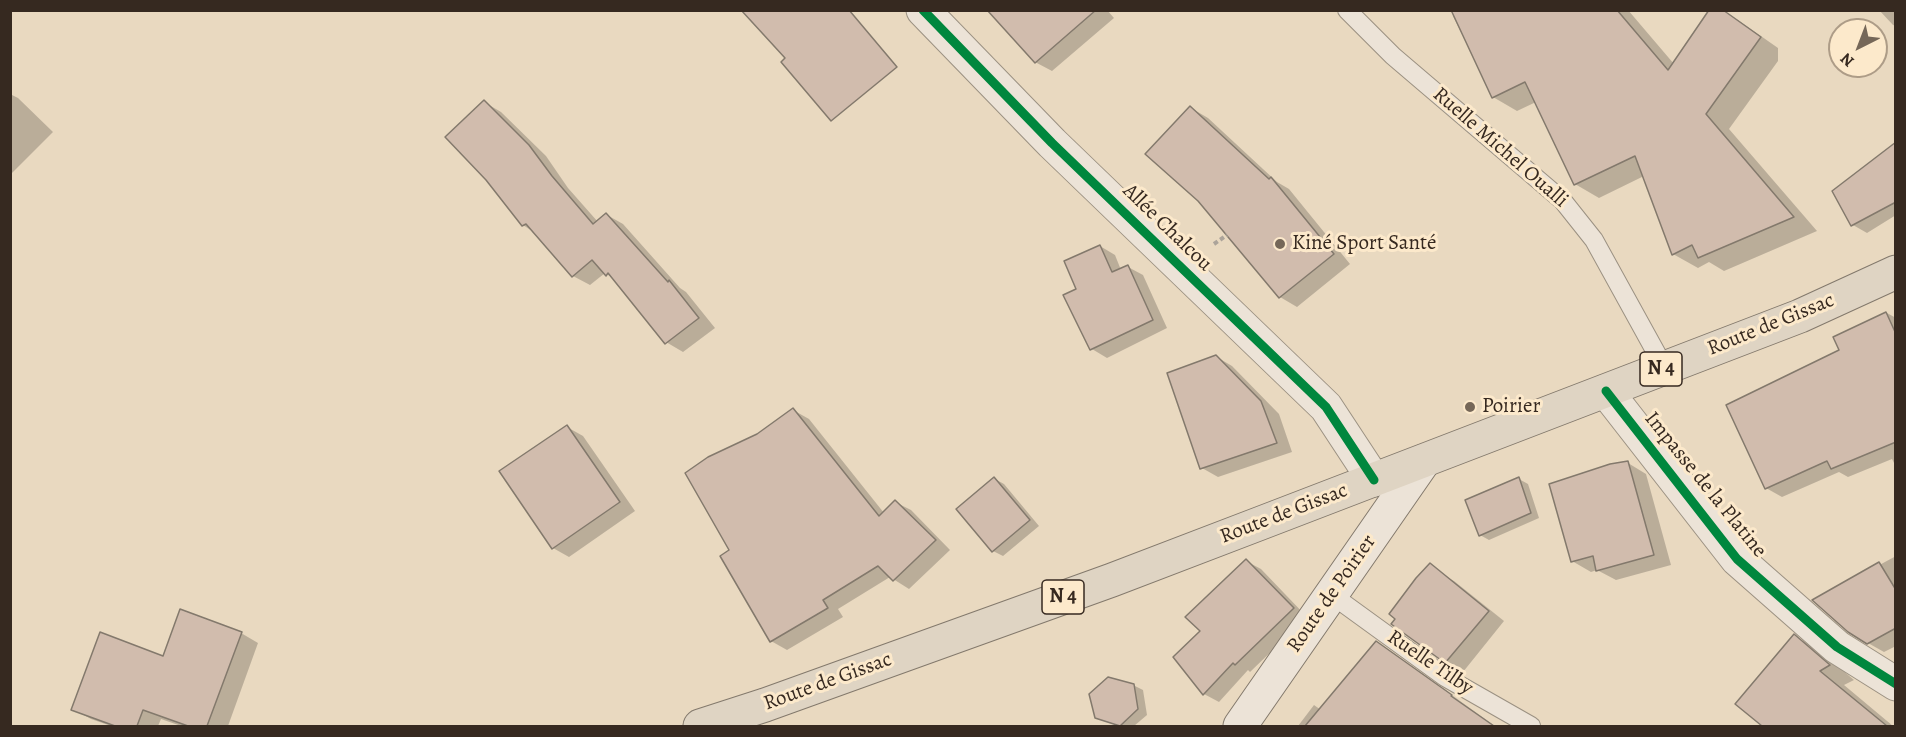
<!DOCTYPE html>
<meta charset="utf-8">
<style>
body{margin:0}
#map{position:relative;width:1906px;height:737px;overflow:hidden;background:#e9d9c0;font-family:Alegreya,serif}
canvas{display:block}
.frame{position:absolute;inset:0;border:12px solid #362920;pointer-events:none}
.north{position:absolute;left:1828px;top:18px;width:60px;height:60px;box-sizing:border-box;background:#fce9cb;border:2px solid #ad9c87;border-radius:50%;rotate:222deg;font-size:16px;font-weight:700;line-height:24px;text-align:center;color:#362920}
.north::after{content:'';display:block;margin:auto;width:21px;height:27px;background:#756758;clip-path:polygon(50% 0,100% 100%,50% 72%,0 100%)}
</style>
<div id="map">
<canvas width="1906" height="737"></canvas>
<div class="frame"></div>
<div class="north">N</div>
</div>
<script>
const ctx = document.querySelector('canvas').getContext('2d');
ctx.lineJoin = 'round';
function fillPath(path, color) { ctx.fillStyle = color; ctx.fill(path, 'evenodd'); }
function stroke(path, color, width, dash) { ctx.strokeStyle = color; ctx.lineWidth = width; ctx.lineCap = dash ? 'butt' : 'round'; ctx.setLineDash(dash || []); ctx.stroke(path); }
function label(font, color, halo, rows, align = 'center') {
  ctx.font = font + ' Alegreya,serif'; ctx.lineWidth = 6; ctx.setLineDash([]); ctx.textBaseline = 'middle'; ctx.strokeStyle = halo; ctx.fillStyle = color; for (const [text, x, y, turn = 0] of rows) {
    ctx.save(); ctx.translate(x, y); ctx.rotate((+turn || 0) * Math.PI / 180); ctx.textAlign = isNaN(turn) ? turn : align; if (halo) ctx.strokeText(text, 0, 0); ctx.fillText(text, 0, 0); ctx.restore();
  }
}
fillPath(new Path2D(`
 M 989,10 L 1107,10 L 1114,18 L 1052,71 L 1035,62 Z
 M 1464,10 L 1628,10 L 1674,64 L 1723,10 L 1738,20 L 1778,48 L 1778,61 L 1729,129 L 1817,231 L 1724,271 L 1709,262 L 1698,268 L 1673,254 L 1644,176 L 1599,198 L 1575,184 L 1536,102 L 1517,111 L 1493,97 L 1453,16 Z
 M 1879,10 L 1896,10 L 1896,26 L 1893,25 Z
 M 10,94 L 18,98 L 53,132 L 10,175 Z
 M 484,102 L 501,112 L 546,156 L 568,188 L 598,222 L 607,215 L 623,224 L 680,288 L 686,292 L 715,328 L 683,352 L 666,342 L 616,280 L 605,273 L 590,285 L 573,276 L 535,233 L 523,225 Z
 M 1191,108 L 1208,118 L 1277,182 L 1289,189 L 1350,264 L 1297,307 L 1280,297 Z
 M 1896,144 L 1896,215 L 1867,233 L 1853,225 Z
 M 1100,246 L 1115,255 L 1121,270 L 1128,267 L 1143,275 L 1167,328 L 1107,358 L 1092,349 L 1078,290 Z
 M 1887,313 L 1896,318 L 1896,467 L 1892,459 L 1848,477 L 1839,472 L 1782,497 L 1766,488 L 1841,350 L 1835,337 Z
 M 1215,356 L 1232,366 L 1279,414 L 1292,452 L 1218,477 L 1202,468 Z
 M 793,410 L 809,419 L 884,513 L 895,502 L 911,510 L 950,550 L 909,589 L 890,577 L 838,609 L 843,617 L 787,650 L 771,641 L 731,551 L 758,435 Z
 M 567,427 L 583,436 L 635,511 L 569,557 L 553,548 Z
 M 1628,463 L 1646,474 L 1671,565 L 1616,580 L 1597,570 L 1591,572 L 1572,561 Z
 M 995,479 L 1004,484 L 1039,526 L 1003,556 L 993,551 L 958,509 Z
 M 1519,479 L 1528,484 L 1539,518 L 1489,540 L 1480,535 Z
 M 1896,556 L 1896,646 L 1884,652 L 1868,643 L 1815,600 Z
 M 1246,561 L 1261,569 L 1307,617 L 1250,672 L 1248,670 L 1219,702 L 1204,694 L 1175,657 L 1202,631 Z
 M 1437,571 L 1454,581 L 1504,621 L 1463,672 L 1446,662 L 1393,624 Z
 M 241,633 L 258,643 L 228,726 L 181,726 L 161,719 L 158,726 L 111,726 L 91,719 L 73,709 L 164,658 Z
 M 1794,636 L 1819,650 L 1854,680 L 1844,685 L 1893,726 L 1765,726 L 1737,704 Z
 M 1377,643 L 1393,653 L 1495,726 L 1298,726 L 1314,705 L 1321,710 Z
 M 1133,685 L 1143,690 L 1147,715 L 1134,726 L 1118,726 L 1096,717 Z`), '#0003');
const building = new Path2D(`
 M 741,10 L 849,10 L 897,67 L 831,121 L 781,62 L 785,58 Z
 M 987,10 L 1096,10 L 1035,63 Z
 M 1451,10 L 1617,10 L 1668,70 L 1709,10 L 1723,10 L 1761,37 L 1706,114 L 1794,217 L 1698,258 L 1692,245 L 1672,255 L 1635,156 L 1574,185 L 1525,82 L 1492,98 Z
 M 484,100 L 529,145 L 552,176 L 593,224 L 606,213 L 668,282 L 669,280 L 699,318 L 665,344 L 608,273 L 606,276 L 592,260 L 572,277 L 526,224 L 522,226 L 486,180 L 445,137 Z
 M 1190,106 L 1269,179 L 1271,177 L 1334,254 L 1279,298 L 1198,201 L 1145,154 Z
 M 1896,142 L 1896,202 L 1851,226 L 1832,191 Z
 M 1100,245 L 1112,272 L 1128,265 L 1153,320 L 1090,350 L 1063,295 L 1076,289 L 1064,261 Z
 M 1886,312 L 1896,334 L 1896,442 L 1831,469 L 1827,461 L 1765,489 L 1726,405 L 1839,350 L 1833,337 Z
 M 1216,355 L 1261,401 L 1277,443 L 1200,469 L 1167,373 Z
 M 793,408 L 879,516 L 895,500 L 936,540 L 893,581 L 878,566 L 823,600 L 828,608 L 770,642 L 720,556 L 729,550 L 685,473 L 708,457 L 757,434 Z
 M 567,425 L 620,502 L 552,549 L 499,471 Z
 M 1628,461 L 1654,555 L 1596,571 L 1593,556 L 1571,562 L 1549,484 L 1610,464 Z
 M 994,477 L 1030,520 L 992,552 L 956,509 Z
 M 1519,477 L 1531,513 L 1479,536 L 1465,500 Z
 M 1246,559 L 1294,608 L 1235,665 L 1233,663 L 1203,695 L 1173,657 L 1200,631 L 1185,617 Z
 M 1879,562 L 1896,590 L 1896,628 L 1867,644 L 1848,632 L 1812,600 Z
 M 1430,563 L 1489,611 L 1445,663 L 1391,624 L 1395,619 L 1389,614 L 1416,578 Z
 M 180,609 L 242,632 L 207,726 L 188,726 L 143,710 L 137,726 L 115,726 L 71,710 L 100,632 L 163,656 Z
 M 1794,634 L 1830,665 L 1820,671 L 1887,726 L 1762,726 L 1735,704 Z
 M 1376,641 L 1452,695 L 1451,696 L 1494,726 L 1305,726 Z
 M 1108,677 L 1134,684 L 1138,709 L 1120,726 L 1095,718 L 1089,694 Z`);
fillPath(building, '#d1bcad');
stroke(building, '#83796c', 1.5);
const lane = new Path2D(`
 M 1347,10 L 1393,56 L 1563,201 L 1594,240 L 1664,367
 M 1332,595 L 1445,677 L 1531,726`);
const street = new Path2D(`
 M 923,10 L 1052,143 L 1326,407 L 1374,480
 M 1606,391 L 1737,559 L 1837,647 L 1896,684`);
const secondary = new Path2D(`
 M 1240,726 L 1424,461`);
const primary = new Path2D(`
 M 700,726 L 765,705 L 1112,580 L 1261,523 L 1800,316 L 1896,272`);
stroke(lane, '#9b9182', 20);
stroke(street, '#9b9182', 35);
stroke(secondary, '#83796c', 35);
stroke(primary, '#83796c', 35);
stroke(new Path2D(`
 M 1214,244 L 1227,235`), '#aca49a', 4, [4.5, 3]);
stroke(lane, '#ece3d7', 18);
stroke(street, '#ece3d7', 33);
stroke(secondary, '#ece3d7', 33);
stroke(primary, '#dfd4c3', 33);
stroke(new Path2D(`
 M 923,10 L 1052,143 L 1326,407 L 1374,480
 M 1606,391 L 1737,559 L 1837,647 L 1896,684`), '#00873e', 9);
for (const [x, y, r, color] of [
 [1280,244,6,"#756758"],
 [1470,407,6,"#756758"]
]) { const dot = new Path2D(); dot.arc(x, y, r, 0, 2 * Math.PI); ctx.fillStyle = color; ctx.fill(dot); stroke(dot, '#fce9cb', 2); }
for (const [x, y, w] of [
 [1661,369,42],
 [1063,597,42]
]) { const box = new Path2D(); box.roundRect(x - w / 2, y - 17, w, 34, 4.5); ctx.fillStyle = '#fce9cb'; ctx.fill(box); stroke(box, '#362920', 1.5); }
label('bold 20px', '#362920', null, [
 ["N 4",1661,369],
 ["N 4",1063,597]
]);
label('21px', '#362920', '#fce9cb', [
 ["Ruelle Michel Oualli",1500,148,41],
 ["Allée Chalcou",1167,228,44],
 ["Route de Gissac",1771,325,-22],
 ["Impasse de la Platine",1705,485,51],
 ["Route de Gissac",1284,514,-21],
 ["Route de Poirier",1332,594,-55],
 ["Ruelle Tilby",1430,663,34],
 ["Route de Gissac",828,682,-20]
]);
label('21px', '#362920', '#fce9cb', [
 ["Kiné Sport Santé",1292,244],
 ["Poirier",1482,407]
], 'left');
</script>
